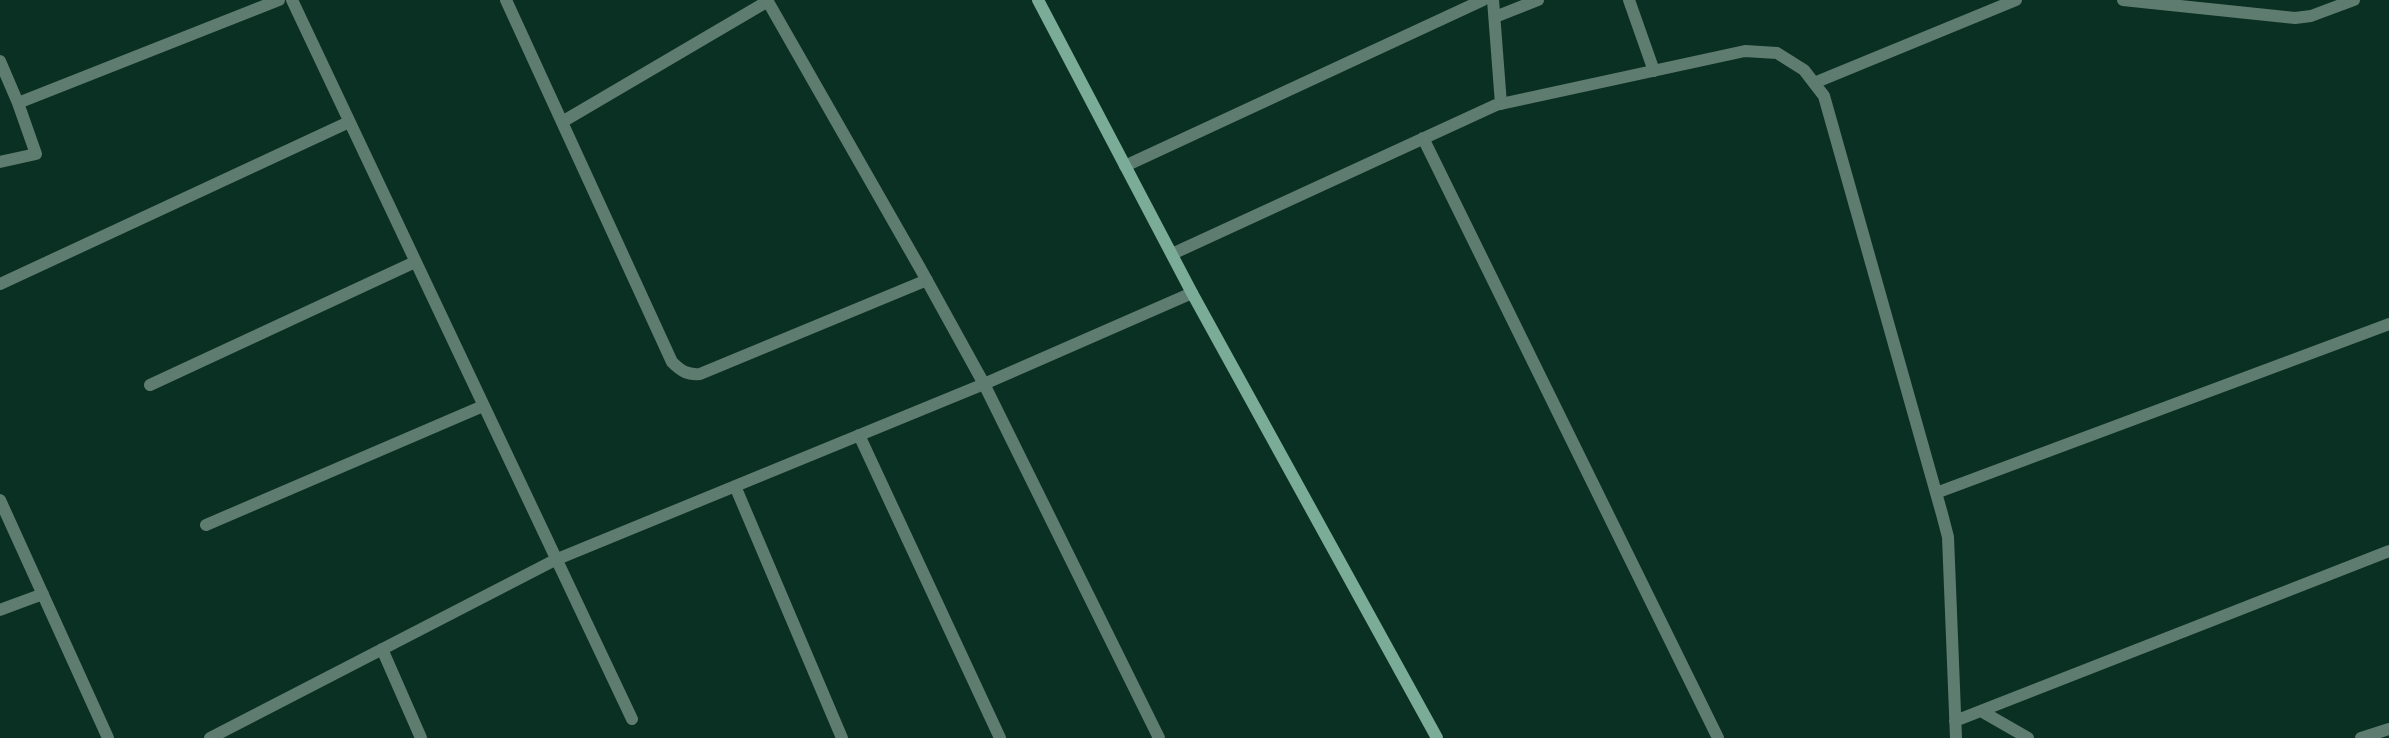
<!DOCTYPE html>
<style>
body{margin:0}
canvas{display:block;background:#0a3023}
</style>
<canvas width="2389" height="738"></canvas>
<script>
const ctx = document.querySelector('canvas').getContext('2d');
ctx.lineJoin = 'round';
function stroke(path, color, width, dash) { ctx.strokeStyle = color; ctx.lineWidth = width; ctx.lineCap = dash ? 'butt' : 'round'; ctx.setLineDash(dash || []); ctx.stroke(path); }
stroke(new Path2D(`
 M 292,0 L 632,719
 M 506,0 L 672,362 C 681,371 687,375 700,374 L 927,280
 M 1493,0 L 1501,104
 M 1629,0 L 1654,71
 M 2123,0 L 2295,18 L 2311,16 L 2354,0
 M 1495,17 L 1538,0
 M 0,61 L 18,103
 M 1814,83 L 2016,0
 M 562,122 L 768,1
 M 1423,138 L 1718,738
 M 0,162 L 36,154 L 18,103 L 279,0
 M 1125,166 L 1483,0
 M 1172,254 L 1496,105 L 1745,51 L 1777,53 L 1804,70 L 1824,96 L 1942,514 L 1948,537 L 1956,738
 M 0,284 L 349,122
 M 150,385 L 415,262
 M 859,435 L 1000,738
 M 735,486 L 842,738
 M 1936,493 L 2389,324
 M 0,500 L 108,738
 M 206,525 L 483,406
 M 0,610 L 43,594
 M 382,649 L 421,738
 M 1981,711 L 2028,738
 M 1955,721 L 2389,551
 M 210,738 L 555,560 L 984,384 L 920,268 L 767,0
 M 1159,738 L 984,384 L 1192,293
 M 2361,738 L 2389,729`), '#5e7c6f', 12);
stroke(new Path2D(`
 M 1038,0 L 1192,293 L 1437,738`), '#7aac97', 12);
</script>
